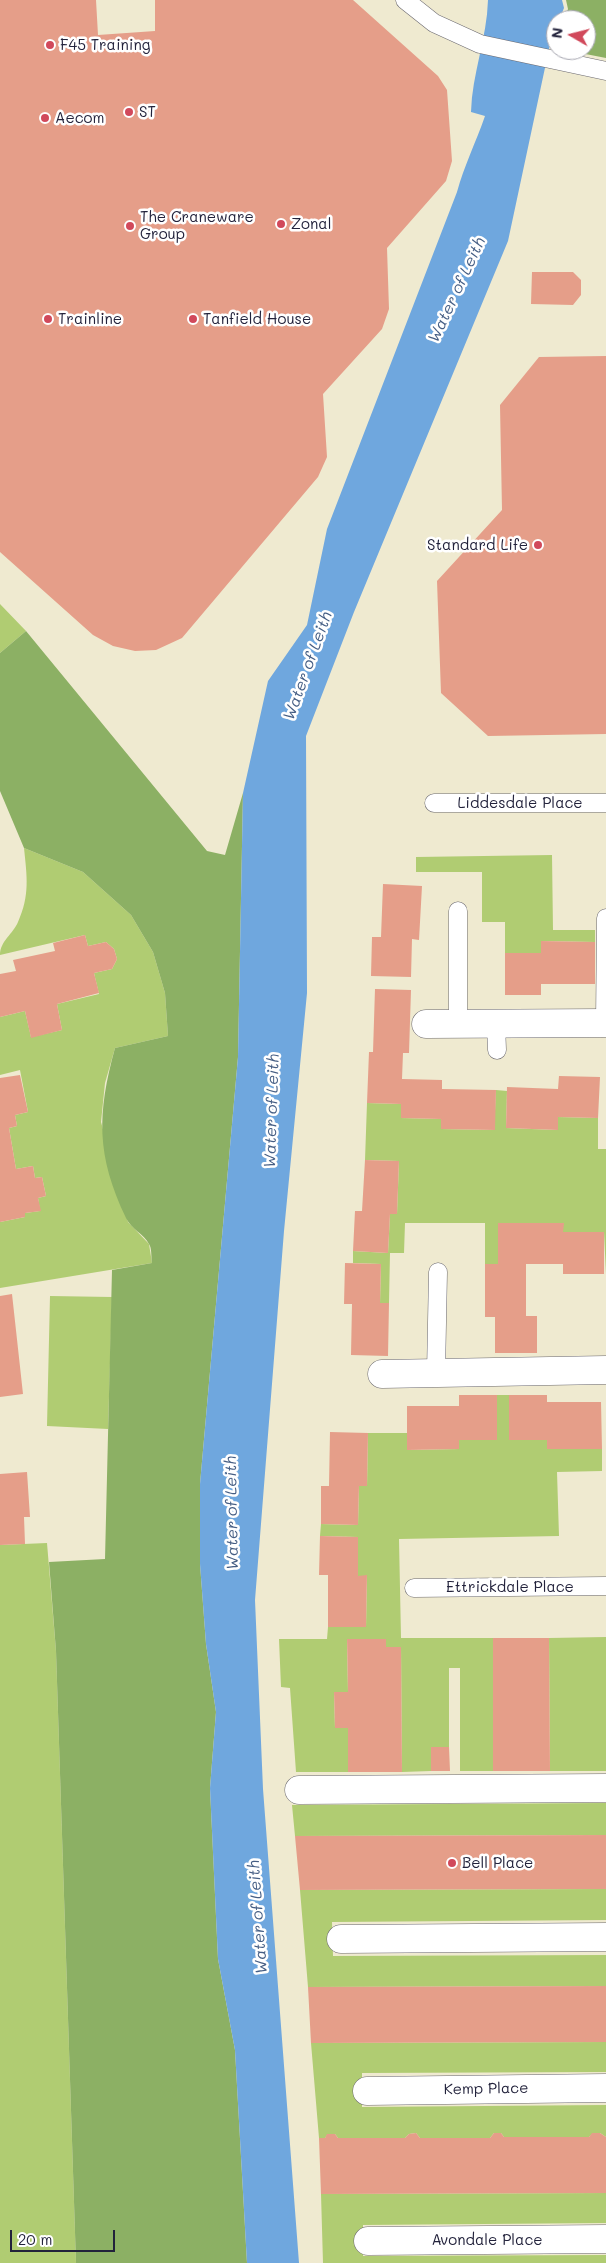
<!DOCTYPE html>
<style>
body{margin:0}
#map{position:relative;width:606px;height:2263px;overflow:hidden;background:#efead0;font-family:Mali,sans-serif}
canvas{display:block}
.north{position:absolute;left:546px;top:10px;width:50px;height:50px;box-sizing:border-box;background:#fff;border:1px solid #a7a7b1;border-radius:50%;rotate:278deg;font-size:14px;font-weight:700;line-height:20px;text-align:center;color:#22223b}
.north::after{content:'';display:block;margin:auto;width:18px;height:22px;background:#d1495b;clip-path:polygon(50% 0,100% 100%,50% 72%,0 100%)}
.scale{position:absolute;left:10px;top:2230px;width:105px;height:22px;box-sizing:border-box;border:2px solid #22223b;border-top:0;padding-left:6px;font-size:15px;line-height:18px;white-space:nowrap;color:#22223b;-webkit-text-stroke:4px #fff;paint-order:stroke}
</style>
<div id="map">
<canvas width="606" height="2263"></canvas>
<div class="north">N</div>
<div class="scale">20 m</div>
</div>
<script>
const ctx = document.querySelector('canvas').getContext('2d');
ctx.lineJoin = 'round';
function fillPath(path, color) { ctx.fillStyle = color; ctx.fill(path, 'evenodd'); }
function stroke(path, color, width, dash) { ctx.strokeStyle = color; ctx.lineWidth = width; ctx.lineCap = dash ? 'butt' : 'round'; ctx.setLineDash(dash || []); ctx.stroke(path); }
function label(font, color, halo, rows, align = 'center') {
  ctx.font = font + ' Mali,sans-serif'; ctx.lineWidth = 5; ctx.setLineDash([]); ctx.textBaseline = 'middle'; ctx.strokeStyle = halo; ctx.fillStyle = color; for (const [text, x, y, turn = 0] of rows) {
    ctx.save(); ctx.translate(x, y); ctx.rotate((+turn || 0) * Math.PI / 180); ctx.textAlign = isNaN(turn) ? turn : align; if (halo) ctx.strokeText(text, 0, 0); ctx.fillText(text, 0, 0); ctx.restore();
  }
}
fillPath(new Path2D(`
 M 0,604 L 26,631 L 0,653 Z
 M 24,848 L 83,872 L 131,915 L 153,952 L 165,993 L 168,1036 L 115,1048 L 105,1083 L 101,1122 L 128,1222 L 149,1244 L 152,1263 L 0,1288 L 0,1222 L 25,1217 L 25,1213 L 40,1211 L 38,1198 L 46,1196 L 42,1177 L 35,1178 L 33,1166 L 16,1169 L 9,1128 L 17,1126 L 15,1115 L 28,1112 L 20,1070 L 0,1075 L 0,1017 L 25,1011 L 31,1037 L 62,1030 L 57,1004 L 99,994 L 94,973 L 112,969 L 117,959 L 114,949 L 106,942 L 88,946 L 85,935 L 0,955 C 0,941 13,934 18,922 C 30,895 27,877 24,848 Z
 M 552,855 L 553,930 L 595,930 L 595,942 L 542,941 L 541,953 L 505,953 L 505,922 L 482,922 L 482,872 L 416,872 L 416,857 Z
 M 496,1090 L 507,1091 L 506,1128 L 557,1130 L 558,1117 L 598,1118 L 598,1149 L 606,1149 L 606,1274 L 604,1232 L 563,1232 L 563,1223 L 498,1223 L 498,1264 L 485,1264 L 485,1223 L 405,1223 L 404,1253 L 390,1253 L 389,1303 L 380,1303 L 381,1264 L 353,1263 L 353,1251 L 388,1253 L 390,1214 L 397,1214 L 399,1161 L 365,1160 L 367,1103 L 401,1104 L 401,1118 L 441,1119 L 441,1129 L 494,1130 Z
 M 50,1296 L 112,1297 L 108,1429 L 47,1426 Z
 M 497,1395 L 509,1395 L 509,1440 L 547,1440 L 548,1449 L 602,1449 L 602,1471 L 557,1472 L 559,1536 L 399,1539 L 401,1638 L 493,1638 L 493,1771 L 460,1771 L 460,1668 L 449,1668 L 449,1747 L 431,1747 L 431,1771 L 402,1772 L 401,1648 L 386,1647 L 385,1639 L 347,1639 L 348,1692 L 334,1692 L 335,1728 L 348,1728 L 348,1772 L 296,1772 L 290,1688 L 281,1687 L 279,1639 L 327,1639 L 328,1627 L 366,1627 L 367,1576 L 358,1576 L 358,1537 L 320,1536 L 321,1524 L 358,1525 L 359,1486 L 367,1486 L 368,1433 L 407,1433 L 407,1450 L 459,1449 L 459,1440 L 497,1440 Z
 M 47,1543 L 56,1651 L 76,2263 L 0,2263 L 0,1545 Z
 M 606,1637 L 606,1771 L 550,1771 L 549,1638 Z
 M 606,1803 L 606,1835 L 295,1836 L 292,1805 Z
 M 606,1889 L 606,1920 L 332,1922 L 333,1956 L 606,1955 L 606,1986 L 308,1987 L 300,1890 Z
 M 606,2042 L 606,2072 L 362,2073 L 362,2107 L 606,2105 L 606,2137 L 600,2133 L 593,2133 L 589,2137 L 504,2137 L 501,2133 L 494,2133 L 490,2138 L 420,2138 L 416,2133 L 409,2134 L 405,2138 L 338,2138 L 335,2134 L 328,2134 L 325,2138 L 319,2138 L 311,2043 Z
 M 606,2193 L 606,2223 L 363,2225 L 363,2256 L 606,2255 L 606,2263 L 323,2263 L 321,2194 Z`), '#b0cc72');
fillPath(new Path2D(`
 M 566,0 L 606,0 L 606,58 L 565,50 L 586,50 L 586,20 L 564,20 L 568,9 Z
 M 26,631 L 207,851 L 225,855 L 243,793 L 238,1057 L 200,1484 L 200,1564 L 206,1644 L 216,1712 L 210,1788 L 218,1959 L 235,2050 L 247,2263 L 76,2263 L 56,1651 L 49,1562 L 105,1559 L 112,1270 L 152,1263 C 151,1257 152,1248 149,1244 C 144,1234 131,1229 126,1218 C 96,1155 97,1114 115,1048 L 168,1036 L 165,993 L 153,952 L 131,915 L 83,872 L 24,848 L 0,791 L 0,653 Z`), '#8cb064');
fillPath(new Path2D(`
 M 488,0 L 562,0 L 564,8 L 559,20 L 556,20 L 552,35 L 508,241 L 354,612 L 306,736 L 307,993 L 284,1231 L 255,1600 L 263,1789 L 299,2263 L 247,2263 L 235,2050 L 218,1959 L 210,1788 L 216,1712 L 206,1644 L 200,1564 L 200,1484 L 238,1057 L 243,793 L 268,681 L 307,625 L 327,529 L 457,192 C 464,166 476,142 485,116 L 471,112 C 472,74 487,38 488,0 Z`), '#6fa7de');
fillPath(new Path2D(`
 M 0,0 L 96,0 L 98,35 L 155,31 L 155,0 L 353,0 L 438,76 L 447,90 L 452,161 L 446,181 L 387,248 L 389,309 L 382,329 L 323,394 L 327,457 L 318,477 L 182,638 L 156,650 L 135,651 L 113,646 L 93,635 L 0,552 Z
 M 532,272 L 573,272 L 581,280 L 581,295 L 573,305 L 531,304 Z
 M 606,356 L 606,734 L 488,736 L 441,693 L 437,581 L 502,510 L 500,405 L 539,357 Z
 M 383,884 L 422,886 L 419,940 L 412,939 L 411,977 L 371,976 L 372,937 L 381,937 Z
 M 85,935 L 88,946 L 106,942 L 114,949 L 117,959 L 112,969 L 94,973 L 99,993 L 57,1004 L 62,1030 L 31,1038 L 25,1011 L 0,1017 L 0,974 L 16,971 L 13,960 L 55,951 L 53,943 Z
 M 541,941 L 595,942 L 595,984 L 541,984 L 541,995 L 505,995 L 505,953 L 541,953 Z
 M 375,989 L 411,990 L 409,1053 L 403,1053 L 402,1079 L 442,1080 L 442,1089 L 496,1090 L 495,1130 L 441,1129 L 441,1119 L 401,1118 L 401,1104 L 367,1103 L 369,1052 L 373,1052 Z
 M 20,1075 L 28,1112 L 15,1115 L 17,1126 L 9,1128 L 16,1169 L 33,1166 L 35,1178 L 42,1177 L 46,1196 L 38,1198 L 41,1211 L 25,1213 L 25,1217 L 0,1222 L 0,1078 Z
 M 559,1076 L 600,1077 L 598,1118 L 558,1117 L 558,1130 L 506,1128 L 507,1087 L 558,1089 Z
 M 365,1160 L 399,1161 L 397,1214 L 390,1214 L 388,1253 L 353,1251 L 355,1211 L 362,1211 Z
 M 498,1223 L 564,1223 L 563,1232 L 604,1232 L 604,1274 L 563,1274 L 563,1264 L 526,1264 L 526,1316 L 537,1316 L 537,1353 L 495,1353 L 495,1317 L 485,1317 L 485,1264 L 498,1264 Z
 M 345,1263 L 381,1264 L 380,1303 L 389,1303 L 388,1356 L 351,1355 L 352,1304 L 344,1304 Z
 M 12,1294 L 23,1394 L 0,1397 L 0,1296 Z
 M 459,1395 L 497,1395 L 497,1440 L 459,1440 L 459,1449 L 407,1450 L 407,1406 L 459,1406 Z
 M 509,1395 L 547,1395 L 547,1402 L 601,1402 L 602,1449 L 547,1449 L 547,1440 L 509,1440 Z
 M 330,1432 L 368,1433 L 367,1486 L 359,1486 L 358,1525 L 321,1524 L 321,1486 L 329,1486 Z
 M 27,1472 L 30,1517 L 24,1517 L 25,1544 L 0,1545 L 0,1474 Z
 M 320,1536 L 358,1537 L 358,1576 L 367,1575 L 366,1627 L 328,1627 L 328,1575 L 319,1575 Z
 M 493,1638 L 549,1638 L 550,1771 L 493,1771 Z
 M 347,1639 L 386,1639 L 386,1647 L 401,1647 L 402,1772 L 348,1772 L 348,1728 L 335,1728 L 334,1692 L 348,1692 Z
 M 431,1747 L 449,1747 L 450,1771 L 431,1771 Z
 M 606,1835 L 606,1889 L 570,1889 L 300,1890 L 295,1836 Z
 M 606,1986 L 606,2042 L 311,2043 L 308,1987 Z
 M 416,2133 L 420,2138 L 490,2138 L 494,2133 L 501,2133 L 504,2137 L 589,2137 L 592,2133 L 600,2133 L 606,2137 L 606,2193 L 321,2194 L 319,2138 L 325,2138 L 327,2134 L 335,2134 L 338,2138 L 405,2138 L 409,2134 Z`), '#e59e89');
const service = new Path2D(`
 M 405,0 L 434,23 L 480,44 L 606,71
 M 434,803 L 606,803
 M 458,911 L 458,1024
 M 605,1023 L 606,918
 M 496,1024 L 497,1050
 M 436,1373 L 438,1272
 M 414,1588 L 606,1586`);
const minor = new Path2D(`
 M 426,1024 L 606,1023
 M 382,1374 L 606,1370
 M 299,1790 L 606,1788
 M 341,1939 L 606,1937
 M 367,2091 L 606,2088
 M 368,2241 L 606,2239`);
stroke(service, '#6a686f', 19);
stroke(minor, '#6a686f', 29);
stroke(service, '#fff', 18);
stroke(minor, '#fff', 28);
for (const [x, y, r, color] of [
 [50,45,5,"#d1495b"],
 [129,112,5,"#d1495b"],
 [45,118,5,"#d1495b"],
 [281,224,5,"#d1495b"],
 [130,226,5,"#d1495b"],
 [48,319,5,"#d1495b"],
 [193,319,5,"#d1495b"],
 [538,545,5,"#d1495b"],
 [452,1863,5,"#d1495b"]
]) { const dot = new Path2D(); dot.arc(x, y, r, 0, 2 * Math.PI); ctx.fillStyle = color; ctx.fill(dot); stroke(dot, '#fff', 2); }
label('15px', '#22223b', '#fff', [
 ["F45 Training",60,45],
 ["ST",139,112],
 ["Aecom",55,118],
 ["The Craneware",140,217],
 ["Group",140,234],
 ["Zonal",291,224],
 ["Trainline",58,319],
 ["Tanfield House",203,319],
 ["Standard Life",528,545,"right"],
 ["Bell Place",462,1863]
], 'left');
label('15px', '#22223b', '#fff', [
 ["Liddesdale Place",520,803],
 ["Ettrickdale Place",510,1587],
 ["Kemp Place",486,2089,-1],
 ["Avondale Place",487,2240]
]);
label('italic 16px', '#455e84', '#fff', [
 ["Water of Leith",457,290,-65],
 ["Water of Leith",308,666,-70],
 ["Water of Leith",272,1111,-88],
 ["Water of Leith",232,1513,-91],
 ["Water of Leith",258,1917,-94]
]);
</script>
